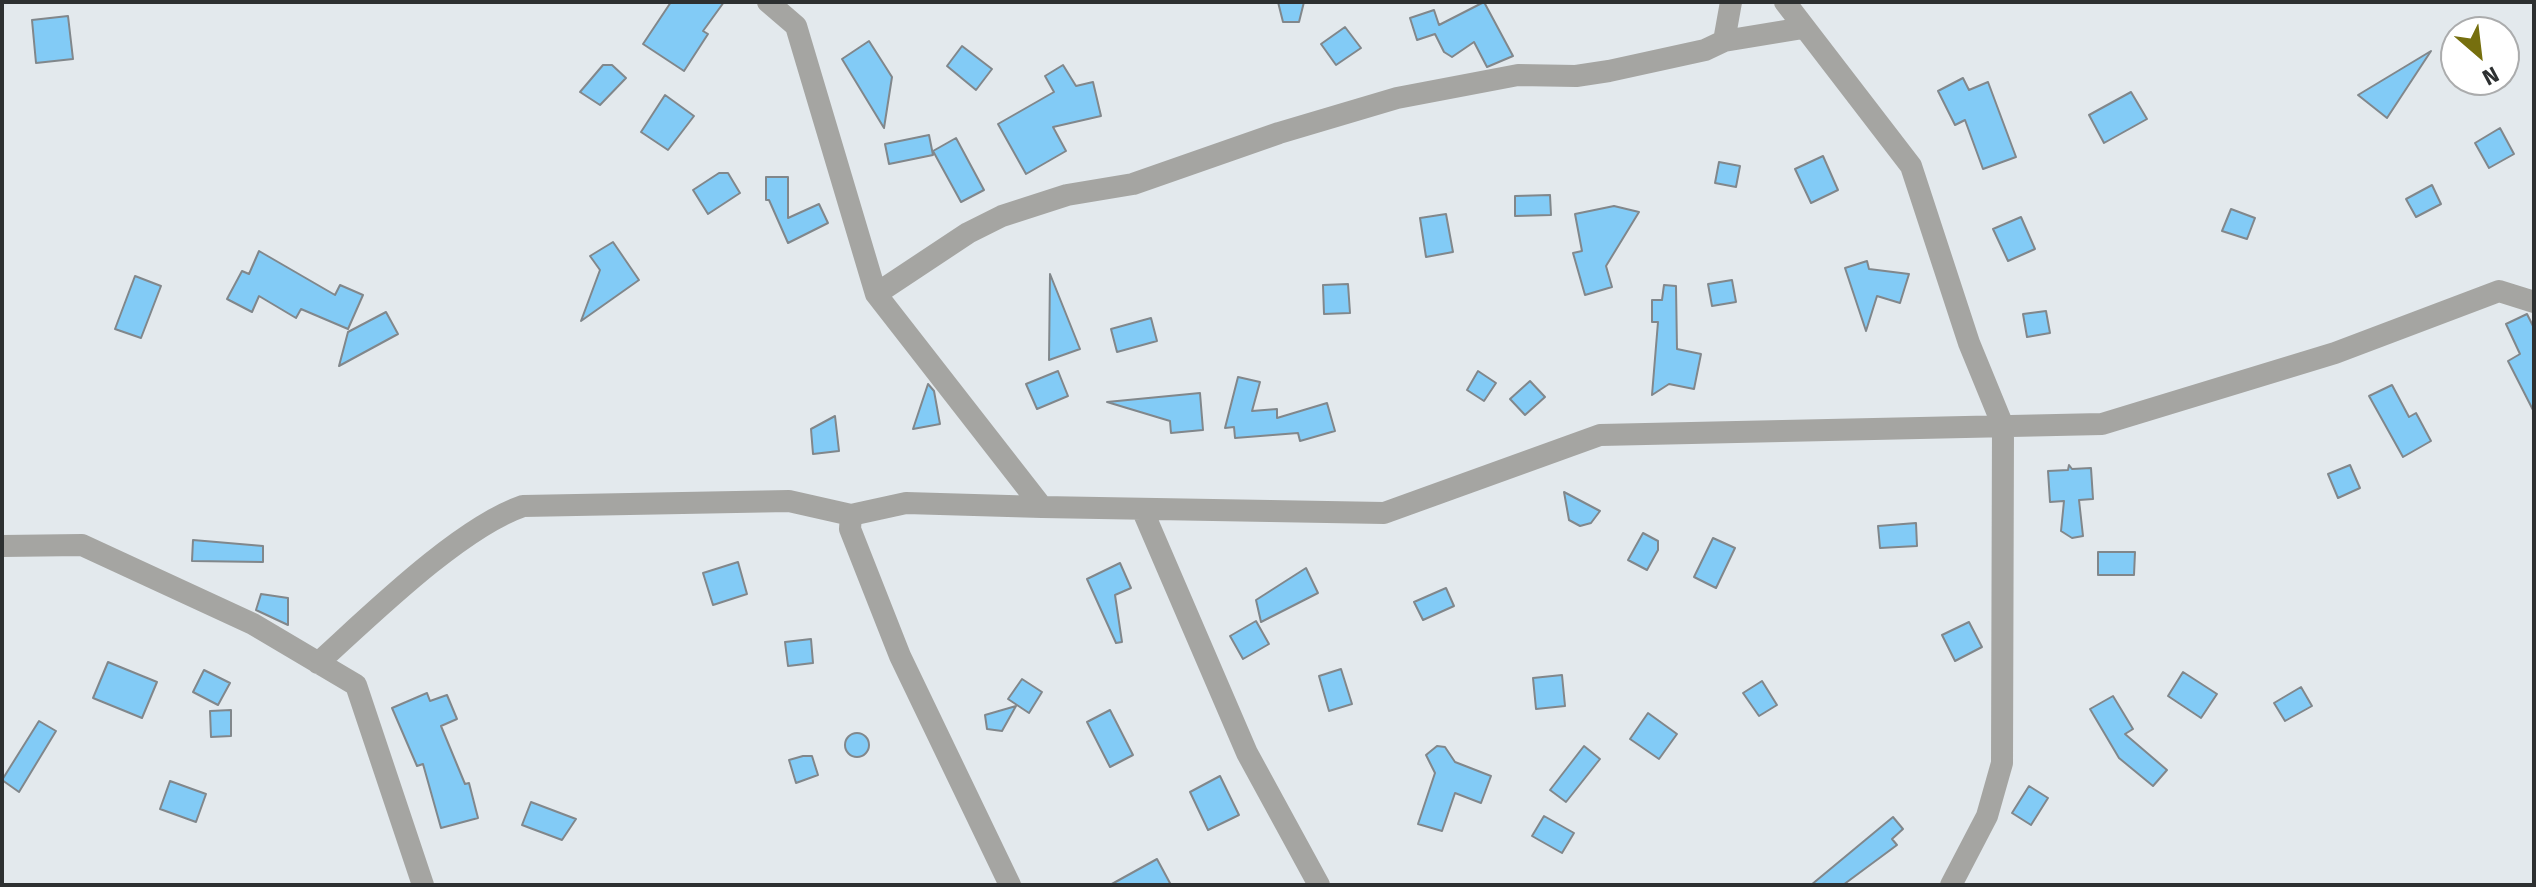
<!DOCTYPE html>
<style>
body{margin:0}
#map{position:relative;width:2536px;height:887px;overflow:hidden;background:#e3e9ed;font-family:"Fira Sans",sans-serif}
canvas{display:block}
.frame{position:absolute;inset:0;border:4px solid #2d3031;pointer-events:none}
.north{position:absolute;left:2440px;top:16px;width:80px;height:80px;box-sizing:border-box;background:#fff;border:2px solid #abacad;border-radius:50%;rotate:152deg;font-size:22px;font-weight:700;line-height:32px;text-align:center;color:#2d3031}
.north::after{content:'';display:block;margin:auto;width:28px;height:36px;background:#766f0e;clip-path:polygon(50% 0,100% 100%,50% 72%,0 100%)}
</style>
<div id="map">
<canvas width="2536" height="887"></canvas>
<div class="frame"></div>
<div class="north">N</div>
</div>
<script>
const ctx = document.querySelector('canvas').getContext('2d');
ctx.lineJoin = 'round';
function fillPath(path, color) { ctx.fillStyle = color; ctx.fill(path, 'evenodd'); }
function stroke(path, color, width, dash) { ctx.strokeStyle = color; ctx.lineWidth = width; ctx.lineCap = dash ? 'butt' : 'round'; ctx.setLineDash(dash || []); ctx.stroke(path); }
const building = new Path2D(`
 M 671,2 L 724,2 L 703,31 L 708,34 L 684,71 L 643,44 Z
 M 1278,2 L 1304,2 L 1299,22 L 1283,22 Z
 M 1484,2 L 1513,56 L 1487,67 L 1474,42 L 1452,57 L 1444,52 L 1435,34 L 1417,40 L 1410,18 L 1434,10 L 1439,25 Z
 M 68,16 L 73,59 L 36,63 L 32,20 Z
 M 1345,27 L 1361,48 L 1336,65 L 1321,44 Z
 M 869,41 L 892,77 L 884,128 L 842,59 Z
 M 962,46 L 992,69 L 976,90 L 947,66 Z
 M 2431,51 L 2387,118 L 2358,95 Z
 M 603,65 L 612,65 L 626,78 L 600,105 L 580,92 Z
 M 1063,65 L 1076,86 L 1093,82 L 1101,116 L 1053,127 L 1066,151 L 1026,174 L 998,124 L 1054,92 L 1045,76 Z
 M 1963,78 L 1969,90 L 1988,82 L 2016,157 L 1983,169 L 1965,120 L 1955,125 L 1938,91 Z
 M 2131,92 L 2147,119 L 2104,143 L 2089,115 Z
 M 665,95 L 694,116 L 668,150 L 641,132 Z
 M 2500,128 L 2514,154 L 2489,168 L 2475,143 Z
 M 929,135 L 933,155 L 889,164 L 885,144 Z
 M 956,138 L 984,190 L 961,202 L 933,151 Z
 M 1823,156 L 1838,190 L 1811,203 L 1795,169 Z
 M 1719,162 L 1740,166 L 1736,187 L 1715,183 Z
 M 719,173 L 728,173 L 740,193 L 708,214 L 693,190 Z
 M 766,177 L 788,177 L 788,218 L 819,204 L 828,223 L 788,243 L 769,200 L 766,200 Z
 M 2432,185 L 2441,204 L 2416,217 L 2406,199 Z
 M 1550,195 L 1551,215 L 1515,216 L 1515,196 Z
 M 1614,206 L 1639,212 L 1606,266 L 1612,287 L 1585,295 L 1573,253 L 1582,251 L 1575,214 Z
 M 2231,209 L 2255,218 L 2247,239 L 2222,231 Z
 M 1446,214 L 1453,252 L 1426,257 L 1420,218 Z
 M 2021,217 L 2035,249 L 2008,261 L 1993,229 Z
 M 613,242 L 639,280 L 581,321 L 600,270 L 590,256 Z
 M 259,251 L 335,295 L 340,285 L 363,295 L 348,329 L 301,309 L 296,318 L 259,296 L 252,312 L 227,299 L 242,271 L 249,274 Z
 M 1867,261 L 1869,269 L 1909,274 L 1900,303 L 1877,296 L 1866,331 L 1845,268 Z
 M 1050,274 L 1080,349 L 1049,360 Z
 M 135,276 L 161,286 L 141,338 L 115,329 Z
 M 1732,280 L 1736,302 L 1712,306 L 1708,284 Z
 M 1348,284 L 1350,313 L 1324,314 L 1323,285 Z
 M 1664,285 L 1676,286 L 1677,349 L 1701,354 L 1694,389 L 1669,384 L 1652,395 L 1658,322 L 1652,322 L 1652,300 L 1662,300 Z
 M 2046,311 L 2050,333 L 2027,337 L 2023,314 Z
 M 386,312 L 398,334 L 339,366 L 348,332 Z
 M 2527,314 L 2534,328 L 2534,412 L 2508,361 L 2520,354 L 2506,324 Z
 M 1151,318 L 1157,341 L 1117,352 L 1111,329 Z
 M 1058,371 L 1068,396 L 1037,409 L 1026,384 Z
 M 1478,371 L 1496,383 L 1484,401 L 1467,390 Z
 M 1238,377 L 1260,382 L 1252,411 L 1277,409 L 1277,418 L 1327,403 L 1335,431 L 1300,441 L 1298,433 L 1235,438 L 1234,427 L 1225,428 Z
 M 1530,381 L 1545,397 L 1525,415 L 1510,399 Z
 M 928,384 L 934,391 L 940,424 L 913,429 Z
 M 2392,385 L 2409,417 L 2416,413 L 2431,441 L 2403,457 L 2369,396 Z
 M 1200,393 L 1203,430 L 1171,433 L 1170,421 L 1107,402 Z
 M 835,416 L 839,451 L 813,454 L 811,429 Z
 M 2069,465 L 2072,469 L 2091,468 L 2093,499 L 2079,500 L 2083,536 L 2072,538 L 2061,531 L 2064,501 L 2050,502 L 2048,471 L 2068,470 Z
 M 2350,465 L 2360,488 L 2338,498 L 2328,474 Z
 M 1564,492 L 1600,511 L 1591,523 L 1580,526 L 1569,520 Z
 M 1916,523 L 1917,546 L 1880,548 L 1878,526 Z
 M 1643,533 L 1658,541 L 1658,550 L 1647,570 L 1628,560 Z
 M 1713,538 L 1735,548 L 1716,588 L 1694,577 Z
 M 193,540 L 263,546 L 263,562 L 192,561 Z
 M 2098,552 L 2135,552 L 2134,575 L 2098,575 Z
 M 738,562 L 747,594 L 713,605 L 703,573 Z
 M 1120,563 L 1131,588 L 1115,595 L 1122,642 L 1116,643 L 1087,579 Z
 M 1306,568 L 1318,593 L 1261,622 L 1256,600 Z
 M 1446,588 L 1454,606 L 1423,620 L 1414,602 Z
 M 261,594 L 288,598 L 288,625 L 256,610 Z
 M 1256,621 L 1269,644 L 1243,659 L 1230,636 Z
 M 1969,622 L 1982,647 L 1955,661 L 1942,635 Z
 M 811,639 L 813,663 L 788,666 L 785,642 Z
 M 108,662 L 157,682 L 142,718 L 93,698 Z
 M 1341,669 L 1352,704 L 1329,711 L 1319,676 Z
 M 204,670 L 230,683 L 218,705 L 193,692 Z
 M 2183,672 L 2217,694 L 2201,718 L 2168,696 Z
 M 1562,675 L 1565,706 L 1536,709 L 1533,678 Z
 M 1022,679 L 1042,692 L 1029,713 L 1008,699 Z
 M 1762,681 L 1777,705 L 1759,716 L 1743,693 Z
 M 2301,687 L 2312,706 L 2285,721 L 2274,703 Z
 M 427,693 L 430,701 L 447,695 L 457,719 L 441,726 L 465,784 L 469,783 L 478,818 L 441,828 L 423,764 L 417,766 L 392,708 Z
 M 2113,696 L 2133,729 L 2125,734 L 2167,770 L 2153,786 L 2119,758 L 2090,709 Z
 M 1016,706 L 1002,731 L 987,729 L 985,715 Z
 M 231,710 L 231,736 L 211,737 L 210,711 Z
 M 1110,710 L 1133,755 L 1110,767 L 1087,722 Z
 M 1648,713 L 1677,734 L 1659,759 L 1630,739 Z
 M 39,721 L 56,731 L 19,792 L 2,780 Z
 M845 745a12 12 0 1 1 24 0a12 12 0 1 1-24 0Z
 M 1437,746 L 1445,747 L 1455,762 L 1491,776 L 1481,803 L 1455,793 L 1442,831 L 1418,824 L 1435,773 L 1426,755 Z
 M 1584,746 L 1600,759 L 1566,802 L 1550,790 Z
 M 803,756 L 812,756 L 818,775 L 796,783 L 789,760 Z
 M 1220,776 L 1239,815 L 1208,830 L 1190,792 Z
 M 170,781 L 206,794 L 196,822 L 160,809 Z
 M 2029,786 L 2048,798 L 2031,825 L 2012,813 Z
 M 531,802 L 576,819 L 562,840 L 522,825 Z
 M 1544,816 L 1574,833 L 1562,853 L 1532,836 Z
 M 1893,817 L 1903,829 L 1892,839 L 1897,845 L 1843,885 L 1811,885 Z
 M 1157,859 L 1171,885 L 1110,885 Z`);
fillPath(building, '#82cbf6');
stroke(building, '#81878b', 2);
stroke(new Path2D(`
 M 768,2 L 796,26 L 876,294 L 1042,507 L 1384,513 L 1600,435 L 2102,424 L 2335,353 L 2499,291 L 2534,302
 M 1785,2 L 1911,166 L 1969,343 L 2003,426 L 2002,763 L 1987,816 L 1951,885
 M 1724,41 L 1803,28
 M 876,294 L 968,233 L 1002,216 L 1067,195 L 1133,184 L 1279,133 L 1397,98 L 1518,75 L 1576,76 L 1609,71 L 1705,50 L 1724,41 L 1731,2
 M 1142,509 L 1247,753 L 1319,885
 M 2,546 L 82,545 L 253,624 L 356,685 L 423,885
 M 318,663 C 370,616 459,528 523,506 L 789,501 L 851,515
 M 1010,885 L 900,656 L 850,529 L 851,515 L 906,503 L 1042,507`), '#a5a5a2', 22);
</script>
